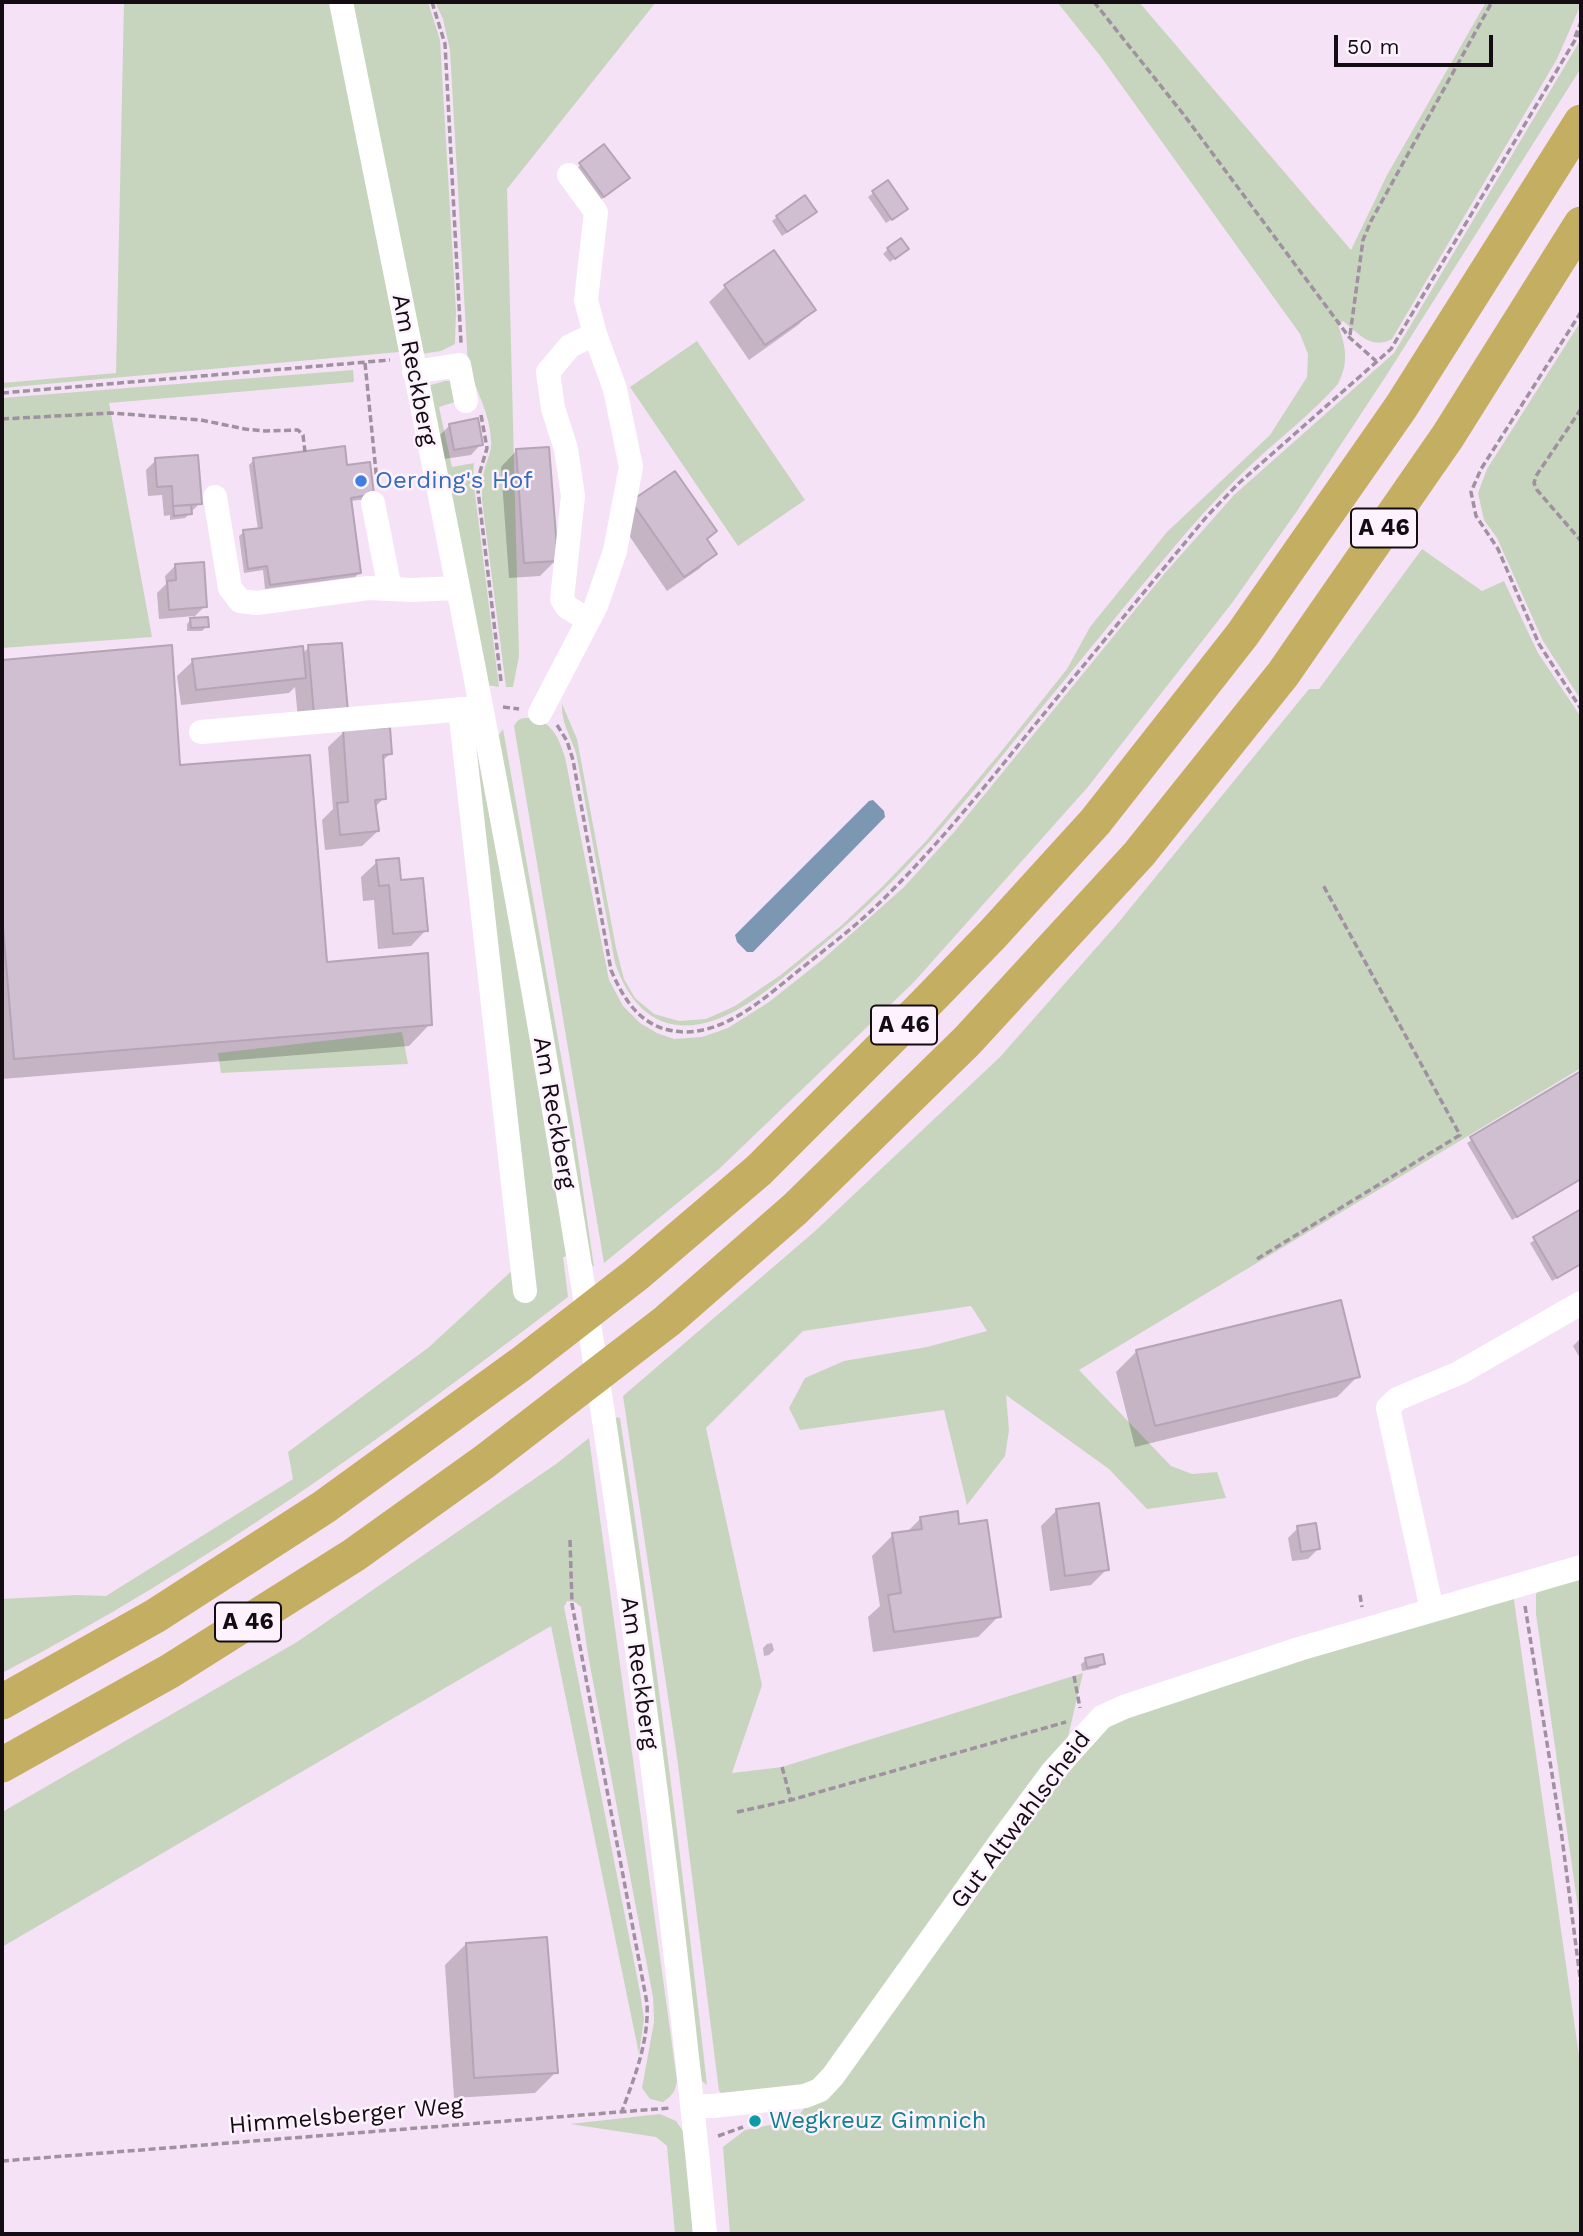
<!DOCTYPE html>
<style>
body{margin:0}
#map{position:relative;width:1583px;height:2236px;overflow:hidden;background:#f5e2f6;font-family:"Work Sans",sans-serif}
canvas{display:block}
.frame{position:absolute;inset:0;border:4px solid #130d13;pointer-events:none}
.scale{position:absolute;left:1334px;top:35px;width:159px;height:32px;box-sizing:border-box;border:4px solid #130d13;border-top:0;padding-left:9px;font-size:21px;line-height:24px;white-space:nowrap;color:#130d13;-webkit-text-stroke:5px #fdf2fe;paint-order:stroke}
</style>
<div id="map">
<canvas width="1583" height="2236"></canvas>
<div class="frame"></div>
<div class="scale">50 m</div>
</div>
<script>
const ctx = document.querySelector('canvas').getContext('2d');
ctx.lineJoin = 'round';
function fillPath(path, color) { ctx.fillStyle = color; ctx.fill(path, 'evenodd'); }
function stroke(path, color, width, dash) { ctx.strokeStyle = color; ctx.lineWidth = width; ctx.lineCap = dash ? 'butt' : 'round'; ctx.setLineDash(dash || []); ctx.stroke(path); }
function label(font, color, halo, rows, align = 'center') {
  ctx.font = font + ' "Work Sans",sans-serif'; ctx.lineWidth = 5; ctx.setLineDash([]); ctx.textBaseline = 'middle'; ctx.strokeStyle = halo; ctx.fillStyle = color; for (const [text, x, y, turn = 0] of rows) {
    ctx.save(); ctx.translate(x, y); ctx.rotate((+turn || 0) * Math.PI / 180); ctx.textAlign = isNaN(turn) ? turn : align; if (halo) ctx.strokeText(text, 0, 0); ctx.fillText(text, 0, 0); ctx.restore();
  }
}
fillPath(new Path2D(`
 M 124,2 L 330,2 L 399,352 L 2,388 L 2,383 L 116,373 Z
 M 352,2 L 428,2 L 440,40 L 456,311 L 455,344 L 441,351 L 421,354 Z
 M 435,2 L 656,2 L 507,189 L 519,656 L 513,687 L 506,687 L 482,500 C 482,489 482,478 485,467 C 488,458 492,450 491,440 C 490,414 476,390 468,366 L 450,50 L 443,19 Z
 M 1057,2 L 1139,2 L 1351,250 L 1387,175 L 1486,2 L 1581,2 L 1581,4 L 1557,59 L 1392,339 C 1371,350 1359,334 1343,321 L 1338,325 C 1346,346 1349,363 1338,384 C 1312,413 1281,437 1253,463 C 1227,487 1203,513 1180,540 C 1124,606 1070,674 1015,740 C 949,822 890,892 807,958 C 780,980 749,1008 715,1020 C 663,1038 631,1010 615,963 L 576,753 C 570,735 561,722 562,704 L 577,739 L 616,948 L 624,979 L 635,998 L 654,1014 L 679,1021 L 706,1019 L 735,1006 L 782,974 L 842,925 L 884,885 L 926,841 L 1000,753 L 1067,669 L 1090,627 L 1167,532 L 1270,435 L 1307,377 L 1308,354 L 1300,334 L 1101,57 Z
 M 1581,39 L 1581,68 L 1386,376 L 1297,511 L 1232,603 L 1087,788 L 914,982 L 719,1169 L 604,1263 L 514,726 C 518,719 520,718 528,718 C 551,719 559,738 565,757 L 609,980 L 623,1006 L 640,1023 L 657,1033 L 674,1039 L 702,1037 L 728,1028 L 769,1002 L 822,960 L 904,887 L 954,832 L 1165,573 L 1234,495 L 1394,353 Z
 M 1581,321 L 1581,700 L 1543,641 L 1497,538 L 1484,520 L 1478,493 L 1487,469 Z
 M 697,341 L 805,500 L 738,546 L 630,387 Z
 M 353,370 L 354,382 L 109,403 L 152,637 L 2,648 L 2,398 Z
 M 445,381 L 456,381 L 458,401 L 439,407 L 452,467 L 474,463 L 473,477 L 499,687 L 486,685 L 427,386 Z
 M 1422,549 L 1482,591 L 1504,581 L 1538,653 L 1581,717 L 1581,1068 L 1079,1370 L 1171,1466 L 1192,1474 L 1217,1472 L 1226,1498 L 1147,1509 L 1109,1469 L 1006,1395 L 1009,1430 L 1005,1456 L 967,1505 L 944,1410 L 800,1430 L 789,1408 L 805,1378 L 844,1361 L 927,1347 L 987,1331 L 971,1306 L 803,1331 L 706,1428 L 762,1685 L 732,1773 L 782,1767 L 1083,1673 L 1067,1741 L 818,2081 L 798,2090 L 724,2096 L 719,2091 L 677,1757 L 623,1396 L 814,1232 L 1000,1057 L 1118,923 L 1309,689 L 1319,689 Z
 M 503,729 L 574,1129 L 594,1267 L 591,1264 L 498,736 Z
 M 473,731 L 525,1004 L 568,1256 L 563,1257 L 568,1297 C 388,1434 203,1569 2,1673 L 2,1599 L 77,1595 L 106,1596 L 293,1479 L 288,1452 L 429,1347 L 517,1266 Z
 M 402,1032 L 408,1064 L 221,1073 L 218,1053 Z
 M 614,1417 L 620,1418 C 654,1639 682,1862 707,2085 L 702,2081 Z
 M 589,1438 L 677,2081 C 675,2092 672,2096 663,2102 L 650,2099 L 642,2088 L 654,2022 L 653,1997 L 588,1655 L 581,1607 L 575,1602 L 567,1601 L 564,1607 L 640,1992 L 644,2019 L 639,2054 L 551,1626 L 2,1947 L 2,1812 L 297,1642 L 556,1464 Z
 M 1581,1572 L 1581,1929 L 1536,1614 L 1536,1594 L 1540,1587 Z
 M 1513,1593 L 1581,2070 L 1581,2234 L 730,2234 L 723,2147 L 745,2130 L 795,2120 L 1014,1839 L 1111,1721 Z
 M 660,2114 L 676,2121 L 685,2134 L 693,2234 L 675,2234 L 667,2146 L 656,2137 L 570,2124 Z`), '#c8d5be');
fillPath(new Path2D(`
 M 873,800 L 884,811 L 885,817 L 753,952 L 747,952 L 737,942 L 735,935 L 869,801 Z`), '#7c97b1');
fillPath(new Path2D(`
 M 604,146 L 628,178 L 593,206 L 570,174 Z
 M 888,182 L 901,213 L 886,223 L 868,197 Z
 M 777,217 L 810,217 L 782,236 L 772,221 Z
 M 888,249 L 907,249 L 890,262 L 883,254 Z
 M 774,253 L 813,310 L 798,325 L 749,360 L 709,302 L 725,287 Z
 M 450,425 L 481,444 L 471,455 L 444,459 L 440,435 Z
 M 516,451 L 556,560 L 540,576 L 509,578 L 501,467 Z
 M 156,460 L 200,503 L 185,518 L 170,520 L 170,515 L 164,516 L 162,495 L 148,496 L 146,470 Z
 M 254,460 L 346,467 L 367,499 L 350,501 L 360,572 L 355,577 L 265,589 L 263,570 L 244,573 L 239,536 L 244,532 L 258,530 L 249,465 Z
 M 633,503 L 715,531 L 706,540 L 715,553 L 699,569 L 667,591 L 617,518 Z
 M 176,565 L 205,606 L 192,619 L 207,626 L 202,631 L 187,631 L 187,624 L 194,616 L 159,619 L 157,593 L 166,584 L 165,576 Z
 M 170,647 L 179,767 L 325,964 L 430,1024 L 409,1046 L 2,1079 L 2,662 Z
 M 309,647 L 346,711 L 299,729 L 295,687 L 289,693 L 181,705 L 177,676 L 193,661 L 302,654 Z
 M 344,732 L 390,754 L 381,762 L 384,798 L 374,808 L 378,831 L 362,846 L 325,850 L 322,820 L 333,809 L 328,747 Z
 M 377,862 L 399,882 L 426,930 L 411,946 L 378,949 L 374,900 L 363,901 L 361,877 Z
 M 1581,1073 L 1581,1179 L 1512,1220 L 1467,1143 Z
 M 1581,1211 L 1581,1264 L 1552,1281 L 1530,1243 Z
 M 1581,1338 L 1581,1360 L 1573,1346 Z
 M 1137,1351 L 1358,1376 L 1337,1397 L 1135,1447 L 1116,1372 Z
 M 1057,1510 L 1107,1569 L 1091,1585 L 1050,1591 L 1041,1526 Z
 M 921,1518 L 958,1526 L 999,1616 L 978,1637 L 873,1652 L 868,1617 L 880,1606 L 872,1556 L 893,1535 L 906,1533 Z
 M 1298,1528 L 1318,1549 L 1308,1559 L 1292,1561 L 1288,1538 Z
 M 772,1643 L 774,1650 L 769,1655 L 764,1656 L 763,1648 L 767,1644 Z
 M 1086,1660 L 1103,1663 L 1098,1668 L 1082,1671 L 1081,1664 Z
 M 466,1944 L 556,2072 L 535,2093 L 454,2098 L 445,1965 Z`), '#0003');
const building = new Path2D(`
 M 604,144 L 630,178 L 604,197 L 579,163 Z
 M 888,180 L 908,209 L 892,220 L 872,191 Z
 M 805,195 L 817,212 L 787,232 L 776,216 Z
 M 901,238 L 909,249 L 895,259 L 887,248 Z
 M 774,250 L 816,310 L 765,345 L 724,285 Z
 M 478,418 L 483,445 L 454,450 L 449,424 Z
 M 345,446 L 347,465 L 370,462 L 374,494 L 351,498 L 361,573 L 270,585 L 267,566 L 248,569 L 243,530 L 262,528 L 253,458 Z
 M 549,447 L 558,561 L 524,563 L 516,449 Z
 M 198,455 L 202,504 L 173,506 L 172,486 L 157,487 L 155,458 Z
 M 675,471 L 717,531 L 707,539 L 717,554 L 684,577 L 631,501 Z
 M 191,505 L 192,514 L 174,516 L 173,506 Z
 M 204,562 L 207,607 L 169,610 L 167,581 L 176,580 L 175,564 Z
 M 208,617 L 209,627 L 191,628 L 190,618 Z
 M 342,643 L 348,712 L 314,715 L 308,645 Z
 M 172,645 L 180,765 L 310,755 L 327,962 L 428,953 L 432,1025 L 14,1059 L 2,915 L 2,660 Z
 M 303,646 L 306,678 L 196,690 L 192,659 Z
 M 390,727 L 392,754 L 383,755 L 386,799 L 375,800 L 379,831 L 340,835 L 337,803 L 348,802 L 343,730 Z
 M 399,858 L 401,880 L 423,878 L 428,931 L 393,934 L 389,885 L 379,886 L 376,860 Z
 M 1581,1071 L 1581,1179 L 1517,1217 L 1470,1137 Z
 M 1581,1209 L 1581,1264 L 1557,1278 L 1533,1237 Z
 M 1341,1300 L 1360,1377 L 1155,1426 L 1136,1350 Z
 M 1099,1503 L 1109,1570 L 1065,1576 L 1056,1509 Z
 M 958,1511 L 959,1524 L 987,1520 L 1001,1617 L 894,1632 L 888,1595 L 901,1593 L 892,1533 L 922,1529 L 920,1517 Z
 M 1316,1523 L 1320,1549 L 1301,1552 L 1297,1526 Z
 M 1103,1654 L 1105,1664 L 1087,1668 L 1085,1658 Z
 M 547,1937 L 558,2073 L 474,2078 L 466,1943 Z`);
fillPath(building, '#d0bed1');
stroke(building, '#b5a4b6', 2);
stroke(new Path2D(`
 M 432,2 L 445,44 L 461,343
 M 1094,2 L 1184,115 L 1349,337 L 1376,361
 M 1575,37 L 1581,22
 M 1581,312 L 1481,469 L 1471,492 L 1476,516 L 1498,549 L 1539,644 L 1581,709
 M 1350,335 L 1363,240 L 1371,221 L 1492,2
 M 365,363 L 377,482
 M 2,393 L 390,360
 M 1581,409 L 1536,476 L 1534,483 L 1537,490 L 1581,541
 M 481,415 L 487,448 L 477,482 L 501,681
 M 2,419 L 111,413 L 201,420 L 245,429 L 265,431 L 298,430 L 303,435 L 305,452
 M 503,707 L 519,709
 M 557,725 L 567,741 L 573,760 L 611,970 C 626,1005 645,1032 687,1032 C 727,1031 764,999 793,975 C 819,954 846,934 871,911 C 929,856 979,794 1029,732 C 1088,660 1148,587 1208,515 L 1239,483 L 1391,349 L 1581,30
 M 1257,1259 L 1460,1135 L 1323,885
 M 570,1540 L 572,1604 L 647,2003 C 649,2041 635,2076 622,2111
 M 1360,1595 L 1362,1607
 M 1525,1606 L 1561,1830 L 1581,1985
 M 1074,1676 L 1080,1708
 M 782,1767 L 791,1800
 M 737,1812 L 791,1800 L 1066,1722
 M 718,2136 L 743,2127
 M 2,2161 L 670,2108`), '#9f91a0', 3.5, [7, 3.5]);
stroke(new Path2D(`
 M 341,2 C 410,347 482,693 542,1040 C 611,1436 667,1834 705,2234
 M 414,372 L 459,365 L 466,401
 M 215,497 L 230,588 L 240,601 L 257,603 L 368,588 L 411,590 L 456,588
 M 373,503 L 390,589
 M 588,620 L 567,607 L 562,599 L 573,496 L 566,449 L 553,408 L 548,372 L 570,346 L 595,334
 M 460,709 L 525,1291
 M 540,713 L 596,606 L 615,551 L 631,467 L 615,389 L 595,334 L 586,300 L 596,212 L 569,175
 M 201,732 L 476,708
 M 1432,1610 L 1388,1408 L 1397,1399 L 1459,1373 L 1581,1303
 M 693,2106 L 713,2106 L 805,2096 L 820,2090 L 833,2076 L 1004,1837 L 1053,1771 L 1102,1717 L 1124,1707 L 1299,1649 L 1581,1567`), '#fff', 24);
stroke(new Path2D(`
 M 2,1702 L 155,1616 L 324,1507 L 521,1364 L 637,1274 L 759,1170 L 925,1004 L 992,935 L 1095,822 L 1242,635 L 1401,407 L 1581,122
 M 2,1765 L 170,1671 L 354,1555 L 484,1462 L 667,1321 L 795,1209 L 967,1041 L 1139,854 L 1283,674 L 1448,436 L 1581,224`), '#c4ae61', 35);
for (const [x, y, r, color] of [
 [361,481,7,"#3f7fe0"],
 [755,2121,7,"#0f9aa8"]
]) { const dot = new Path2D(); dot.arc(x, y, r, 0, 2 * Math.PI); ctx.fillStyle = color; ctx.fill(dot); stroke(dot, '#fdf2fe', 2.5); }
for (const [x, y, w] of [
 [1384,528,66],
 [904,1025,66],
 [248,1622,66]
]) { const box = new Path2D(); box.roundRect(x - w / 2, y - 19.5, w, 39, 5); ctx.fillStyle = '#fdf2fe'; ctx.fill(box); stroke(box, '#130d13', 2); }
label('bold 23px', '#130d13', null, [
 ["A 46",1384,528],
 ["A 46",904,1025],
 ["A 46",248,1622]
]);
label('24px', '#130d13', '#fdf2fe', [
 ["Am Reckberg",414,370,79],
 ["Am Reckberg",554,1113,80],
 ["Am Reckberg",639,1673,82],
 ["Gut Altwahlscheid",1021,1820,-53],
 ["Himmelsberger Weg",346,2116,-5]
]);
label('24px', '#366cbe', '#fdf2fe', [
 ["Oerding's Hof",375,481]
], 'left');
label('24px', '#0d838f', '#fdf2fe', [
 ["Wegkreuz Gimnich",769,2121]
], 'left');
</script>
